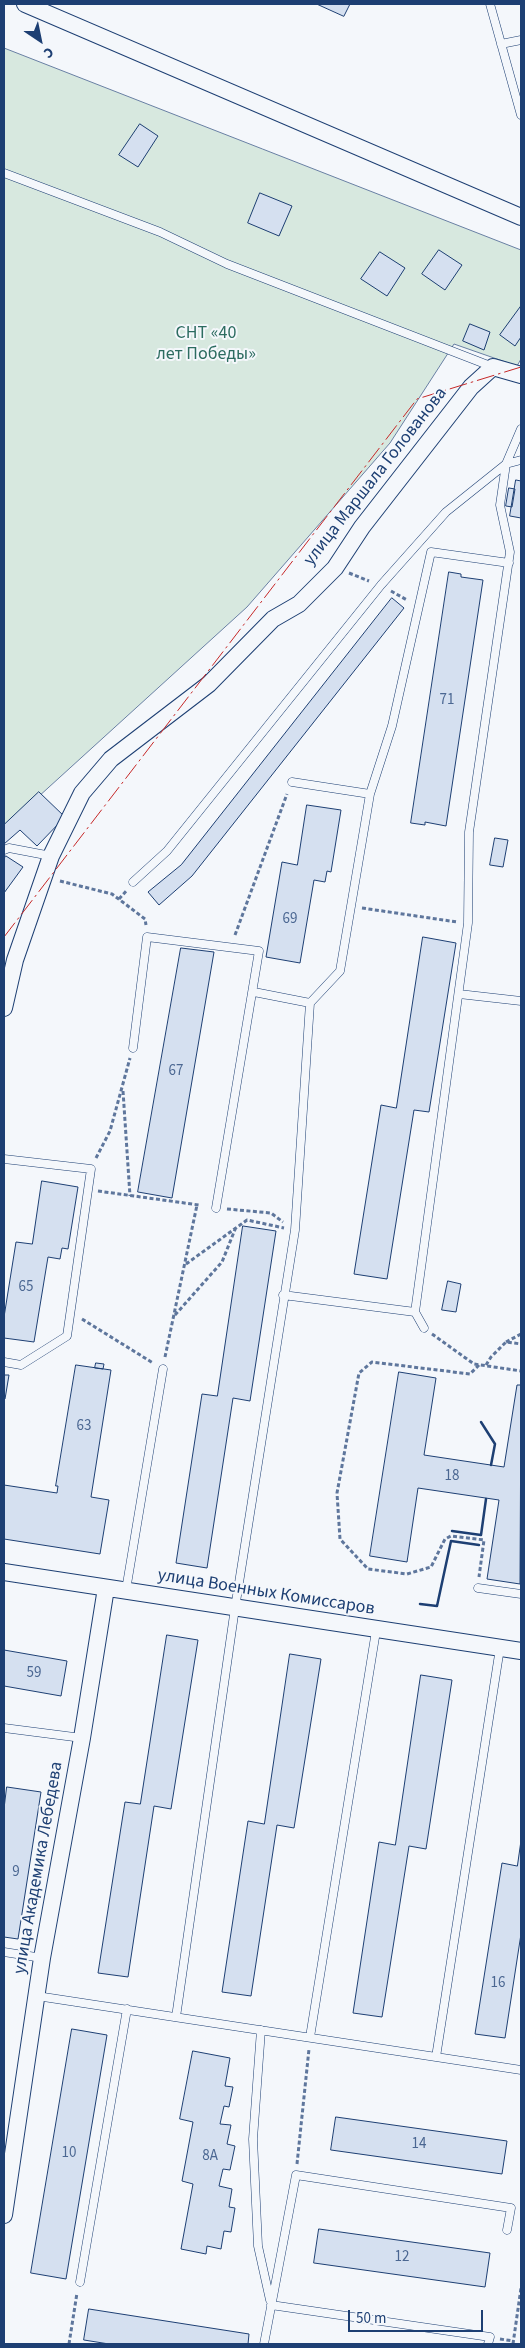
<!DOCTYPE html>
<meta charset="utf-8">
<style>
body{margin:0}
#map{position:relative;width:525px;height:2348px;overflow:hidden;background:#f4f7fb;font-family:"Source Sans 3",sans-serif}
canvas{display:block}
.frame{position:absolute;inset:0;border:5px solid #1d3f73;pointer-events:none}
.north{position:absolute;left:15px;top:15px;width:50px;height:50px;-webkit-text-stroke:4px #f4f7fb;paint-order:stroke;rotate:146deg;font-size:14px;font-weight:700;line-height:20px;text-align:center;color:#1d3f73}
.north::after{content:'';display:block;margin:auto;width:18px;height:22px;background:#1d3f73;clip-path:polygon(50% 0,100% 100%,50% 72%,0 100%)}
.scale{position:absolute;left:348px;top:2310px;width:135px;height:22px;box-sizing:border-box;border:2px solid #1d3f73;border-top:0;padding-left:6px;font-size:15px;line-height:18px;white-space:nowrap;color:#1d3f73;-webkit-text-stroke:4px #f4f7fb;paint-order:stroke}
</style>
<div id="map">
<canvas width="525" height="2348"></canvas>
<div class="frame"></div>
<div class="north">С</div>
<div class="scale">50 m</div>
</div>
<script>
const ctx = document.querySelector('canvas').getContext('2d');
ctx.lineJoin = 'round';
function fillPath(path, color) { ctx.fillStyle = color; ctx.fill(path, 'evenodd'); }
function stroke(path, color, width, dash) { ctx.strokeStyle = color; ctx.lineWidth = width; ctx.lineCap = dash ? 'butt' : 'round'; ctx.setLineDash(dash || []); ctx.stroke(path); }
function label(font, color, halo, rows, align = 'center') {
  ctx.font = font + ' "Source Sans 3",sans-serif'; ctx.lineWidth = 4; ctx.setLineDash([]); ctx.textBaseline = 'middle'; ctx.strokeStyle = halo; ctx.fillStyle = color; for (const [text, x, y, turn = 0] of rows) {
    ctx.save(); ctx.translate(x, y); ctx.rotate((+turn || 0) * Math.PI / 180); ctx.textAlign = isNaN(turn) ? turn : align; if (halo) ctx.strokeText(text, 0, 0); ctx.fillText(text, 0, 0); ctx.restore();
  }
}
const green = new Path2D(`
 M 4,48 L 521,250 L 521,359 L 517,366 L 454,344 L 390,443 L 247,607 L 4,828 Z`);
fillPath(green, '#d7e8df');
stroke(green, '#687fa3', 1);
const building = new Path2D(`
 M 317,4 L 350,4 L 344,16 Z
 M 140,124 L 158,136 L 138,167 L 119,155 Z
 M 260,193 L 292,206 L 279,236 L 248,223 Z
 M 439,250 L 462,265 L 445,290 L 422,274 Z
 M 380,252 L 405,268 L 387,296 L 361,279 Z
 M 521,306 L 521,337 L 515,346 L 500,335 Z
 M 470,324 L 490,332 L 484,350 L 463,341 Z
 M 516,480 L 521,481 L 521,518 L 510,516 Z
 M 509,488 L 515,489 L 512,507 L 506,506 Z
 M 449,572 L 461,574 L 461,577 L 483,580 L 446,826 L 425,822 L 425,825 L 411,823 Z
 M 392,598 L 404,608 L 192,876 L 159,905 L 148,892 L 181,865 Z
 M 39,792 L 65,817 L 37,846 L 20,830 L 4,844 L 4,825 Z
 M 307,805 L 341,810 L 331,872 L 327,871 L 325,882 L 314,880 L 300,963 L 266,957 L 282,862 L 297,865 Z
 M 495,838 L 508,840 L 503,867 L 490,865 Z
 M 6,856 L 23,867 L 4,893 L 4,859 Z
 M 423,937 L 456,943 L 429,1112 L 414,1110 L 387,1279 L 354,1274 L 381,1105 L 396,1108 Z
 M 181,948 L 214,952 L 172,1198 L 138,1192 Z
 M 42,1181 L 78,1187 L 68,1249 L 62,1248 L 60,1259 L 48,1257 L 34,1342 L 4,1338 L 4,1317 L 16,1242 L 32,1244 Z
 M 243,1226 L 276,1231 L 250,1401 L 233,1398 L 207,1568 L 176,1563 L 202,1394 L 217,1396 Z
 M 448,1281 L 461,1284 L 456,1312 L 442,1310 Z
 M 96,1363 L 104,1364 L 103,1369 L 95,1368 Z
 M 76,1365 L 111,1370 L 91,1497 L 109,1500 L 100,1554 L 4,1539 L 4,1485 L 57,1493 L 58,1486 L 56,1486 Z
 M 399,1372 L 436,1378 L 424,1455 L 504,1467 L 517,1385 L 521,1385 L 520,1584 L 487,1579 L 499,1500 L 418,1488 L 407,1562 L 370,1556 Z
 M 4,1375 L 9,1375 L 5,1399 L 4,1399 Z
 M 167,1635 L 198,1640 L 171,1809 L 154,1806 L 128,1977 L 98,1973 L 125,1802 L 140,1804 Z
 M 4,1650 L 67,1661 L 61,1696 L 4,1686 Z
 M 290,1654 L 321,1659 L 294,1828 L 277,1825 L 251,1996 L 222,1992 L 248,1821 L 264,1824 Z
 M 421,1675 L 452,1680 L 426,1849 L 409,1846 L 382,2017 L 353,2013 L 379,1842 L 395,1845 Z
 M 7,1787 L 41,1792 L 18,1939 L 4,1937 L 4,1809 Z
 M 521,1841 L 521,1934 L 505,2038 L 475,2034 L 502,1863 L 517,1866 Z
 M 72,2029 L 107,2035 L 66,2279 L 31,2273 Z
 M 193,2051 L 230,2058 L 225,2086 L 233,2087 L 229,2107 L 224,2106 L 220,2124 L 231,2125 L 227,2144 L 235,2146 L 230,2170 L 223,2169 L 219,2186 L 232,2189 L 229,2207 L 235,2208 L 231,2232 L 224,2231 L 221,2249 L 207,2246 L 206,2254 L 181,2249 L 193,2184 L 182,2181 L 193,2122 L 180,2119 Z
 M 336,2117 L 507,2141 L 502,2174 L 331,2150 Z
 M 319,2229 L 490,2253 L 485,2287 L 314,2263 Z
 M 89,2309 L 249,2334 L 248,2344 L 109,2344 L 84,2340 Z`);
fillPath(building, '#d5e0f0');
stroke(building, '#1d3f73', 1);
const lane = new Path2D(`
 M 490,4 L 521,115
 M 501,44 L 521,40
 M 4,173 L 160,232 L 227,264 L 493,367
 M 292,782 L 370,794
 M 4,850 L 9,848 L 51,856
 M 133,882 L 167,851 L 381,585 L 446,512 L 506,464 L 521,429
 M 254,992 L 310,1003
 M 459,994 L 521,1001
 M 133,1048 L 147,937 L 259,951 L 216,1208
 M 4,1159 L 91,1169 L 67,1336 L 21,1365 L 4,1362
 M 283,1295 L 415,1312 L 468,923 L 469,832 L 510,552 L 500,505 L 506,464 L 521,460
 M 415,1312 L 424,1328
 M 478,1588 L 521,1594
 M 126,1590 L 163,1369
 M 4,1728 L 82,1738
 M 4,1952 L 42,1958
 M 37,1996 L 521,2070
 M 176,2017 L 235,1608 L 295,1230 L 310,1003 L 340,971 L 370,794 L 392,726 L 431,552 L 509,563
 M 261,2030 L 253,2139 L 258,2246 L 270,2300
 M 310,2037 L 376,1631
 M 436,2057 L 500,1648
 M 80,2282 L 127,2009
 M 271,2305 L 490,2337 L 488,2344
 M 264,2344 L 296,2175 L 511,2208 L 507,2230`);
const street = new Path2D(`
 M 25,4 L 521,217
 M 4,1008 L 15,960 L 51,856 L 82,793 L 111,759 L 209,684 L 273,619 L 299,604 L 335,568 L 362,527 L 471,387 L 493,367 L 521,375
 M 4,1572 L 521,1651
 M 4,2215 L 42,1958 L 82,1738 L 106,1588`);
stroke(lane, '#1d3f73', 9);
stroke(street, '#1d3f73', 18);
stroke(new Path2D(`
 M 349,573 L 369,581
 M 391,591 L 407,600
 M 60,881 L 112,894 L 145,919 L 146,925
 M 119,899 L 127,890
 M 362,908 L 457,922
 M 235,935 L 287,794
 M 123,1091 L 130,1196
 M 96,1158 L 110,1131 L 130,1058
 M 98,1191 L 199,1205
 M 227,1209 L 271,1213 L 283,1222
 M 186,1264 L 247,1220 L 284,1228
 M 175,1315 L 222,1262 L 236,1227
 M 82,1319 L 153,1363
 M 432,1334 L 474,1364 L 521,1371
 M 506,1342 L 521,1334
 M 165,1357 L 197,1205
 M 479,1365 L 470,1374 L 372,1362 L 359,1373 L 337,1493 L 340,1539 L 368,1569 L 407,1574 L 431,1567 L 445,1539 L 451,1536 L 484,1540 L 479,1577
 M 486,1365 L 491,1357 L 506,1342 L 521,1344
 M 297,2164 L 309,2049
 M 500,2339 L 513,2341
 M 69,2344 L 77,2293
 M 513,2344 L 521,2288`), '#5e769c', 3, [4, 2.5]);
stroke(lane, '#f4f7fb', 8);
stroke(street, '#f4f7fb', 16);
stroke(new Path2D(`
 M 481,1422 L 495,1444 L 491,1465
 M 452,1531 L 481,1535 L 486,1499
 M 420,1604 L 437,1606 L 451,1541 L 479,1545`), '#1d3f73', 2.5);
stroke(new Path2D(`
 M 4,937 L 417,399 L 521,367`), '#c62828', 1, [18, 4, 2.5, 4]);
label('15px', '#4b6792', null, [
 ["71",447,701],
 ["69",290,920],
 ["67",176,1072],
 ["65",26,1288],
 ["63",84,1427],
 ["18",452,1477],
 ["59",34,1674],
 ["9",16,1873],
 ["16",498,1984],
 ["14",419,2145],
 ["10",69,2154],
 ["8А",210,2157],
 ["12",402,2258]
]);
label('18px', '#2c6c60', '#f4f7fb', [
 ["СНТ «40",206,334],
 ["лет Победы»",206,355]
]);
label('18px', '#1d3f73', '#f4f7fb', [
 ["улица Маршала Голованова",376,477,-52],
 ["улица Военных Комиссаров",266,1593,9],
 ["улица Академика Лебедева",39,1868,-80]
]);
</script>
